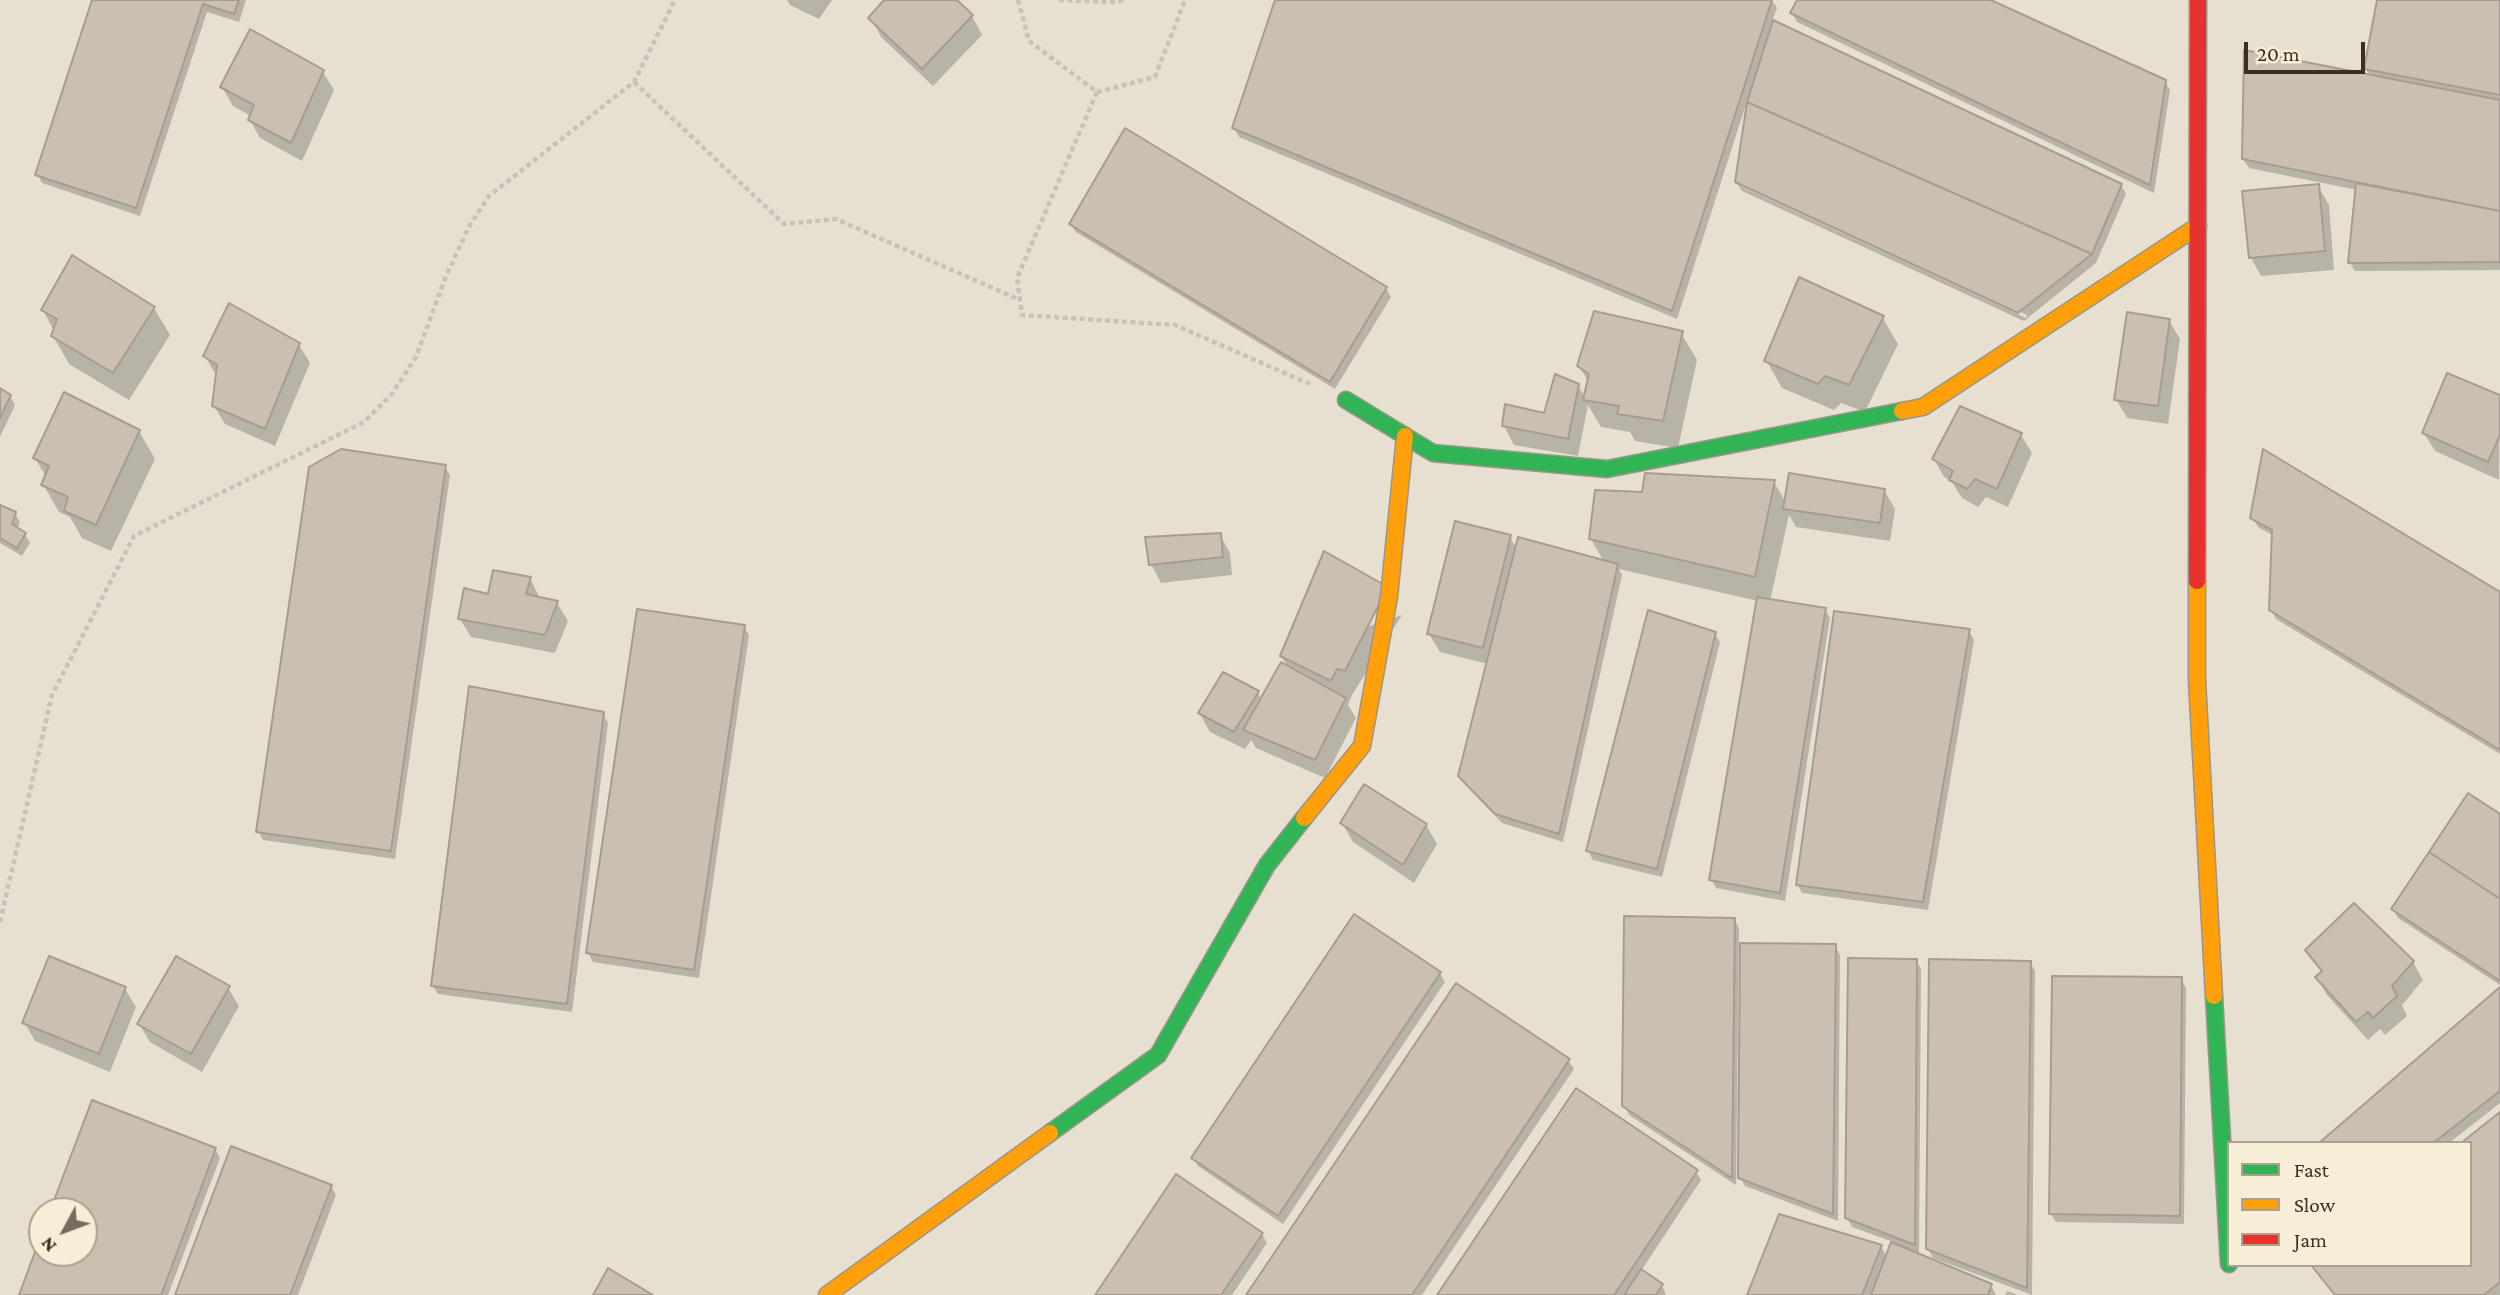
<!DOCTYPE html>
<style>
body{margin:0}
#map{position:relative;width:2500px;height:1295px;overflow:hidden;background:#e7e0d1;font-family:"Crimson Pro",serif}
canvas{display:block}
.legend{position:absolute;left:2227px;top:1141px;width:245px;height:126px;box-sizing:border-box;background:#f7eed8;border:2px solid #ada18e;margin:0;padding:9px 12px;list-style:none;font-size:21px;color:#3d2e20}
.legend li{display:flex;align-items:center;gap:14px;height:35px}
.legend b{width:35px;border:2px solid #ada18e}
.north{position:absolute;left:28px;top:1197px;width:70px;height:70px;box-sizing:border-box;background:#f7eed8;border:2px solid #ada18e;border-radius:50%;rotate:229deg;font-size:19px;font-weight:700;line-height:28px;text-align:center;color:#3d2e20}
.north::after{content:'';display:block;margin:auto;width:24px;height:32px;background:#786c5e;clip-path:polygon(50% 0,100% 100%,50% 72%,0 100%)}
.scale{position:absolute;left:2244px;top:42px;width:121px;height:32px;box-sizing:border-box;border:4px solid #3d2e20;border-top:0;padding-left:9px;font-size:21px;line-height:24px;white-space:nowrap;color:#3d2e20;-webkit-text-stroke:5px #f7eed8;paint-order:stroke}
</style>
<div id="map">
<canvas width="2500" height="1295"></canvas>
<ul class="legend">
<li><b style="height:9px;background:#30b455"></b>Fast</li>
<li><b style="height:9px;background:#ff9f0a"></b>Slow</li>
<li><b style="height:9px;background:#e5322d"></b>Jam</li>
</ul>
<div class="north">N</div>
<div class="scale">20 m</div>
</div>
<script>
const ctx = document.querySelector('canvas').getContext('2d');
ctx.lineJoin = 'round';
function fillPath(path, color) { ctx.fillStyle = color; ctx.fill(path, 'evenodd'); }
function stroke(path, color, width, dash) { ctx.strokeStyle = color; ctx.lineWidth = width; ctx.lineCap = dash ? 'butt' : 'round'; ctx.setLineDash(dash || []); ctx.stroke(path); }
fillPath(new Path2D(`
 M 94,0 L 246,0 L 239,22 L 207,12 L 140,216 L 42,183 L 37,174 Z
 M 787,0 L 832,0 L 819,19 L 790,5 Z
 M 886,0 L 954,0 L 972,16 L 982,35 L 933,86 L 881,37 L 871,18 Z
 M 1277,0 L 1772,0 L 1777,8 L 1772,22 L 2121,185 L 2126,194 L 2096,263 L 2024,321 L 1742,191 L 1736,182 L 1750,99 L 1748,98 L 1677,319 L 1239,137 L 1234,128 ZM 1740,182 L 2027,315 L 2026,318 L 1740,186 Z
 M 1799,0 L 1987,0 L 2165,81 L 2170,90 L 2154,193 L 1797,22 L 1792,13 Z
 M 2379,0 L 2500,0 L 2500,270 L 2355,271 L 2350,263 L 2357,190 L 2249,168 L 2243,159 L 2371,77 L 2366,69 Z
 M 323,72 L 334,90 L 302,161 L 260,138 L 250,120 L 251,116 L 233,106 L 222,87 Z
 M 2318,186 L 2329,205 L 2334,270 L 2261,276 L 2251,258 Z
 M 1071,224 L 1386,288 L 1391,297 L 1335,389 L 1076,232 Z
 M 154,308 L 170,335 L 129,400 L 69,364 L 53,336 L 54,331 L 43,310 Z
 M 1882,317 L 1898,344 L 1865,412 L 1841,403 L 1834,410 L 1782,388 L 1766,360 Z
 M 2169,320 L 2180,339 L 2168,424 L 2127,418 L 2116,399 Z
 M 1681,333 L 1697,360 L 1678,448 L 1635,441 L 1630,432 L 1601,427 L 1588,405 L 1578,456 L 1514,445 L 1504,426 L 1545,415 L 1578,385 L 1586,399 L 1589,383 L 1579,366 Z
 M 299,345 L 310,363 L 275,446 L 225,424 L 214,406 L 216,375 L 205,356 Z
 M 0,390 L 10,396 L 15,405 L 0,437 Z
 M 2500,397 L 2499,480 L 2435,451 L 2424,433 Z
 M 139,431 L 155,459 L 111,551 L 82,538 L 70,517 L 59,512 L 43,484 L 46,477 L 35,458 Z
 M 2021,435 L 2032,453 L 2008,507 L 1986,497 L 1978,507 L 1962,498 L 1952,482 L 1944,477 L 1934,459 Z
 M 445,467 L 450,475 L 395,859 L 263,840 L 258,831 Z
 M 1774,482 L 1786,503 L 1884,490 L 1895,509 L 1890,541 L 1796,527 L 1789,515 L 1770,601 L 1825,609 L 1830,618 L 1785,901 L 1716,888 L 1711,879 L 1758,601 L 1619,569 L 1622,575 L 1563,842 L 1502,823 L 1466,785 L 1460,776 L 1488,664 L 1440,652 L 1429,634 L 1509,536 L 1517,549 L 1604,562 L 1591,539 L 1644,494 Z
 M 0,506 L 15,513 L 20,522 L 17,530 L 25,534 L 30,543 L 22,556 L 0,543 Z
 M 2252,517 L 2500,594 L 2500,754 L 2276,619 L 2271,610 L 2274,536 L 2258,527 Z
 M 1220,535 L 1230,553 L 1232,575 L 1161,583 L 1151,564 Z
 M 530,578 L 540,599 L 557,603 L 568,621 L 555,653 L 471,637 L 460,619 L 490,597 Z
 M 1402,615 L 1352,695 L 1348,705 L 1356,718 L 1325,778 L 1256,748 L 1251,740 L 1245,749 L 1210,732 L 1200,714 L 1258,693 L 1262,700 L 1289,669 L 1281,656 Z
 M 744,626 L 749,635 L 699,978 L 593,962 L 588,953 Z
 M 1969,631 L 1974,640 L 1928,910 L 1802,893 L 1797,884 Z
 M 1715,634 L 1720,642 L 1662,877 L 1593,860 L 1588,851 Z
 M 603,714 L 608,723 L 572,1012 L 438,994 L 433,986 Z
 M 2500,816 L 2500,985 L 2398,918 L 2393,909 Z
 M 1342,823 L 1426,825 L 1437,844 L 1414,883 L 1353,842 Z
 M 1734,919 L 1739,928 L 1736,1185 L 1629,1115 L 1624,1105 Z
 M 1835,946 L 1840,955 L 1838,1221 L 1745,1186 L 1740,1177 Z
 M 2307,950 L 2413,962 L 2423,980 L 2402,1005 L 2407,1016 L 2385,1035 L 2380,1029 L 2368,1040 L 2327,995 L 2317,977 L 2322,973 Z
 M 1916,960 L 1921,969 L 1919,1256 L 1991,1285 L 1996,1295 L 1749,1295 L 1881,1246 L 1887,1257 L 1893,1242 L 1852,1227 L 1847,1218 Z
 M 2030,962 L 2035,971 L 2032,1295 L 1933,1258 L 1928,1249 Z
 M 1440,973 L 1445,982 L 1283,1224 L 1198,1166 L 1193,1158 Z
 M 2181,979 L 2186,988 L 2184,1224 L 2056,1222 L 2051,1214 Z
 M 228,988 L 239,1006 L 202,1072 L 150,1042 L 139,1024 Z
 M 125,989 L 136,1007 L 110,1072 L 35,1041 L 24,1022 Z
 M 2500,989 L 2500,1103 L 2449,1143 L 2322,1143 Z
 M 1568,1060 L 1574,1069 L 1422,1295 L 1248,1295 Z
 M 2500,1114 L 2500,1295 L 2335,1295 L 2313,1265 L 2470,1265 Z
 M 215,1149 L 220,1158 L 168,1295 L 20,1295 L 42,1238 L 42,1253 L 84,1253 L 84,1211 L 52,1211 Z
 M 1696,1172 L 1701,1180 L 1641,1271 L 1662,1285 L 1666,1295 L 1440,1295 Z
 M 331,1186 L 336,1195 L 298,1295 L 176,1295 Z
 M 1262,1234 L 1267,1243 L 1232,1295 L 1097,1295 Z
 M 2007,1291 L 2018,1295 L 2005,1295 Z`), '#0003');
const building = new Path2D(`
 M 92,0 L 239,0 L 234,14 L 203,4 L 136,208 L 35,175 Z
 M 884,0 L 957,0 L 973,15 L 922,69 L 868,18 Z
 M 1275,0 L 1772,0 L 1672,311 L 1232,128 Z
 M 1797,0 L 1991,0 L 2166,80 L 2150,185 L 1790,13 Z
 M 2377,0 L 2500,0 L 2500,95 L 2364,69 Z
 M 1773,20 L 2122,184 L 2092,254 L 1747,102 Z
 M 250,29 L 324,70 L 291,143 L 248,120 L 254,105 L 220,87 Z
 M 2244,50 L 2500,100 L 2500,211 L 2242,159 Z
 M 1747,102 L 2092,254 L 2018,313 L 1735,182 Z
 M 1125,128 L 1387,287 L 1330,382 L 1069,224 Z
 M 2356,183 L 2500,211 L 2500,262 L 2348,263 Z
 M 2319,184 L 2325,251 L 2249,258 L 2242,191 Z
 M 72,255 L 155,307 L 113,373 L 51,336 L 57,319 L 41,310 Z
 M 1799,277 L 1884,316 L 1849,385 L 1825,376 L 1818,384 L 1764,361 Z
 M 229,303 L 300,343 L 265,429 L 212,406 L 217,365 L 203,356 Z
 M 1594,311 L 1683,331 L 1663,421 L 1617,414 L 1619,406 L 1583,400 L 1589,374 L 1577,366 Z
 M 2127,312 L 2170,319 L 2158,406 L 2114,400 Z
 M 2447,373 L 2500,395 L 2500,435 L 2488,462 L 2422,433 Z
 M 1555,374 L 1579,384 L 1568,439 L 1502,426 L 1505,404 L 1544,413 Z
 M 0,388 L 11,395 L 0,418 Z
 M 64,392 L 140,430 L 96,525 L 64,511 L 68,497 L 41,485 L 49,466 L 33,458 Z
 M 1960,406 L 2022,433 L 1997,489 L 1975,479 L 1967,489 L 1949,480 L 1953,471 L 1932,459 Z
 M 341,449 L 446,465 L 391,851 L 256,832 L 309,467 Z
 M 2263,449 L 2500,592 L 2500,750 L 2269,610 L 2272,530 L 2250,518 Z
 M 1645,473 L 1775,480 L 1755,577 L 1589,539 L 1595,490 L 1642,492 Z
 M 1789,473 L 1885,489 L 1880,523 L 1783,509 Z
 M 0,505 L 16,512 L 12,524 L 26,533 L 17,548 L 0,538 Z
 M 1455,521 L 1511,535 L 1483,648 L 1427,634 Z
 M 1221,533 L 1223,557 L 1149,565 L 1145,537 Z
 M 1518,537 L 1618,564 L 1559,834 L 1495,814 L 1458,776 Z
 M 1324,551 L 1388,587 L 1345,671 L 1337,669 L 1331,681 L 1280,656 Z
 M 493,570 L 531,577 L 526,594 L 558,601 L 545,635 L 458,619 L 464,588 L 488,594 Z
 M 1757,597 L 1826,608 L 1780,893 L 1709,880 Z
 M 637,609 L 745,625 L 694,970 L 586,953 Z
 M 1648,610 L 1716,632 L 1657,869 L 1586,851 Z
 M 1834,611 L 1970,629 L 1923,902 L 1796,885 Z
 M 1281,662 L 1346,698 L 1315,760 L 1243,730 Z
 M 1223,672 L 1259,691 L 1234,732 L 1198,713 Z
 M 469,686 L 604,712 L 567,1004 L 431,986 Z
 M 1364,784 L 1427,824 L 1403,865 L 1340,823 Z
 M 2468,793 L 2500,814 L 2500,899 L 2429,852 Z
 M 2429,852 L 2500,899 L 2500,981 L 2391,909 Z
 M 2354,903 L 2414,961 L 2392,986 L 2397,996 L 2373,1018 L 2368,1012 L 2356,1022 L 2315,977 L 2322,971 L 2305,950 Z
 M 1354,914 L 1441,972 L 1278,1216 L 1191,1158 Z
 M 1624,916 L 1735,918 L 1732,1178 L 1622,1106 Z
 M 1740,943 L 1836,944 L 1833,1214 L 1738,1178 Z
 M 49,956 L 126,987 L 99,1054 L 22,1023 Z
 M 176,956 L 230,986 L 191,1054 L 137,1024 Z
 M 1848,958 L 1917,959 L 1915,1245 L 1845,1218 Z
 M 1929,959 L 2031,961 L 2027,1288 L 1926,1249 Z
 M 2052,976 L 2182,977 L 2180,1216 L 2049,1214 Z
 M 1456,983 L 1570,1059 L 1412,1295 L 1246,1295 Z
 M 2500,987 L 2500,1091 L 2433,1143 L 2319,1143 Z
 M 1576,1088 L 1698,1170 L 1614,1295 L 1437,1295 Z
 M 92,1100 L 216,1148 L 161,1295 L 19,1295 L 42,1233 L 42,1253 L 84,1253 L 84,1211 L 50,1211 Z
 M 2500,1112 L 2500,1282 L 2484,1295 L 2335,1295 L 2311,1265 L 2470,1265 L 2470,1143 L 2461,1143 Z
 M 231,1146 L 332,1185 L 290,1295 L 175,1295 Z
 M 1176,1174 L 1263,1233 L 1221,1295 L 1095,1295 Z
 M 1779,1214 L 1882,1245 L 1862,1295 L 1747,1295 Z
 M 1891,1242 L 1992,1284 L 1988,1295 L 1871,1295 Z
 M 608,1268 L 653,1295 L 593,1295 Z
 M 1641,1269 L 1663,1284 L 1656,1295 L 1624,1295 Z`);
fillPath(building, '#cbbfb2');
stroke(building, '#a89c90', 2);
const fast = new Path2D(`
 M 1346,400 L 1433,453 L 1607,469 L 1902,411
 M 2214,996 L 2229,1264
 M 1050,1133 L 1158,1055 L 1267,865 L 1304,818`);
const slow = new Path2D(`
 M 1902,411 L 1923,407 L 2198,226
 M 2197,581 L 2197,680 L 2214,996
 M 1304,818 L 1362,746 L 1389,597 L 1405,436
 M 827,1295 L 1050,1133`);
const jam = new Path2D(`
 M 2197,581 L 2198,0`);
stroke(fast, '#9c958a', 19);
stroke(slow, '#9c958a', 19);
stroke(jam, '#9c958a', 19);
stroke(new Path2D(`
 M 1018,0 L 1029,41 L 1097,92 L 1017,278 L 1022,315 L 1175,325 L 1310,384
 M 1059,0 L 1115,2 L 1124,0
 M 634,82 L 784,224 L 836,219 L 1020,300
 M 1097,92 L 1155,77 L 1185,0
 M 0,922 L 52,695 L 134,536 L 364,422 L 392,394 L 416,357 L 446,276 L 470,225 L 489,196 L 634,82 L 675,0`), '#c8c2b9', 4.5, [5, 3.5]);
stroke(fast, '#30b455', 16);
stroke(slow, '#ff9f0a', 16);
stroke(jam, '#e5322d', 16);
</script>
